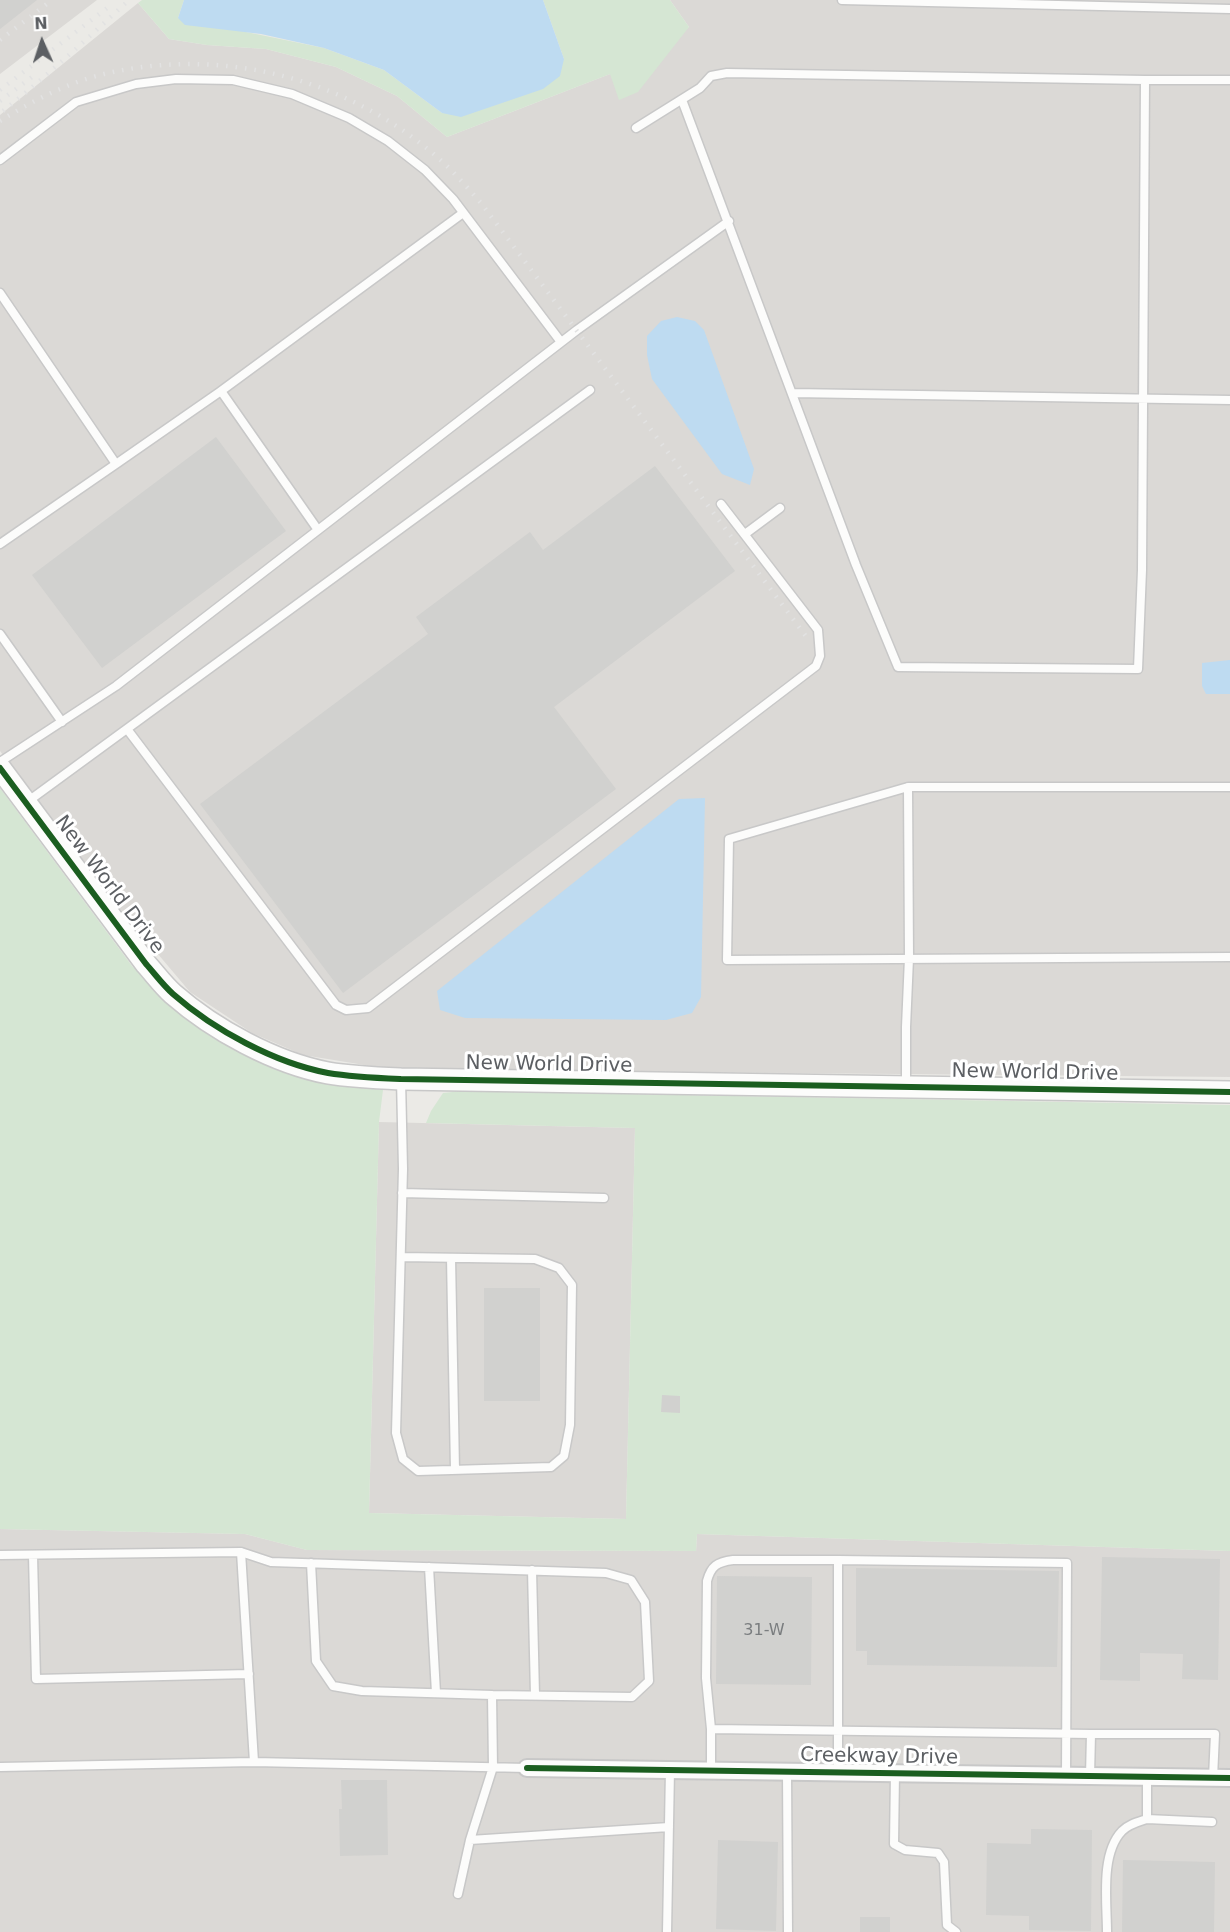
<!DOCTYPE html>
<style>
body{margin:0}
#map{position:relative;width:1230px;height:1932px;overflow:hidden;background:#ebeae6;font-family:"DejaVu Sans",sans-serif}
canvas{display:block}
.north{position:absolute;left:12px;top:12px;width:60px;height:60px;-webkit-text-stroke:4px #fff;paint-order:stroke;rotate:357deg;font-size:16px;font-weight:700;line-height:24px;text-align:center;color:#5c5f63}
.north::after{content:'';display:block;margin:auto;width:21px;height:27px;background:#5c5f63;clip-path:polygon(50% 0,100% 100%,50% 72%,0 100%)}
</style>
<div id="map">
<canvas width="1230" height="1932"></canvas>
<div class="north">N</div>
</div>
<script>
const ctx = document.querySelector('canvas').getContext('2d');
ctx.lineJoin = 'round';
function fillPath(path, color) { ctx.fillStyle = color; ctx.fill(path, 'evenodd'); }
function stroke(path, color, width, dash) { ctx.strokeStyle = color; ctx.lineWidth = width; ctx.lineCap = dash ? 'butt' : 'round'; ctx.setLineDash(dash || []); ctx.stroke(path); }
function label(font, color, halo, rows, align = 'center') {
  ctx.font = font + ' "DejaVu Sans",sans-serif'; ctx.lineWidth = 6; ctx.setLineDash([]); ctx.textBaseline = 'middle'; ctx.strokeStyle = halo; ctx.fillStyle = color; for (const [text, x, y, turn = 0] of rows) {
    ctx.save(); ctx.translate(x, y); ctx.rotate((+turn || 0) * Math.PI / 180); ctx.textAlign = isNaN(turn) ? turn : align; if (halo) ctx.strokeText(text, 0, 0); ctx.fillText(text, 0, 0); ctx.restore();
  }
}
fillPath(new Path2D(`
 M 0,0 L 97,0 L 0,74 Z
 M 670,0 L 1230,0 L 1230,1077 L 460,1070 L 377,1067 L 303,1055 L 252,1033 L 190,992 L 92,876 L 0,751 L 0,115 L 138,3 L 169,39 L 207,45 L 266,49 L 336,67 L 397,96 L 447,137 L 610,74 L 689,27 Z
 M 379,1122 L 635,1128 L 626,1519 L 369,1513 Z
 M 0,1529 L 245,1534 L 307,1550 L 696,1551 L 697,1534 L 1230,1551 L 1230,1932 L 0,1932 Z`), '#dbd9d6');
fillPath(new Path2D(`
 M 142,0 L 184,0 L 178,18 L 324,48 L 384,70 L 442,113 L 564,59 L 543,0 L 670,0 L 689,27 L 638,92 L 619,100 L 610,74 L 447,137 L 397,96 L 336,67 L 266,49 L 207,45 L 169,39 L 138,3 Z
 M 0,788 L 132,966 L 178,1009 L 230,1045 L 273,1068 L 322,1082 L 383,1090 L 379,1122 L 369,1513 L 626,1519 L 635,1128 L 426,1123 L 431,1111 L 443,1093 L 462,1091 L 1230,1105 L 1230,1551 L 697,1534 L 696,1551 L 307,1550 L 245,1534 L 0,1529 Z`), '#d5e6d3');
fillPath(new Path2D(`
 M 184,0 L 543,0 L 564,59 L 560,76 L 543,89 L 461,117 L 442,113 L 384,70 L 324,48 L 261,34 L 185,25 L 178,18 Z
 M 677,317 L 695,321 L 704,330 L 754,469 L 750,485 L 722,474 L 652,379 L 647,355 L 647,336 L 661,321 Z
 M 1230,660 L 1230,694 L 1206,694 L 1202,686 L 1202,663 Z
 M 705,798 L 701,997 L 692,1013 L 666,1020 L 465,1018 L 440,1010 L 437,991 L 679,799 Z`), '#bedbf1');
fillPath(new Path2D(`
 M 0,0 L 37,0 L 0,29 Z
 M 216,437 L 286,531 L 102,668 L 32,575 Z
 M 655,466 L 735,571 L 554,707 L 616,789 L 343,993 L 200,804 L 428,634 L 416,617 L 530,532 L 543,550 Z
 M 484,1288 L 540,1288 L 540,1401 L 484,1401 Z
 M 662,1395 L 680,1396 L 680,1413 L 661,1412 Z
 M 1102,1557 L 1220,1559 L 1218,1680 L 1182,1679 L 1183,1654 L 1140,1653 L 1140,1681 L 1100,1680 Z
 M 856,1568 L 1059,1571 L 1057,1667 L 867,1665 L 867,1651 L 856,1651 Z
 M 717,1576 L 812,1577 L 811,1685 L 716,1684 Z
 M 341,1780 L 387,1780 L 388,1855 L 340,1856 L 339,1809 L 342,1809 Z
 M 1031,1829 L 1092,1830 L 1091,1931 L 1029,1930 L 1029,1916 L 986,1915 L 987,1843 L 1031,1844 Z
 M 718,1840 L 778,1842 L 776,1931 L 716,1929 Z
 M 1123,1860 L 1215,1862 L 1214,1932 L 1122,1932 Z
 M 860,1917 L 890,1917 L 890,1932 L 860,1932 Z`), '#d1d1cf');
const service = new Path2D(`
 M 842,0 L 1230,9
 M 1145,80 L 1230,80
 M 636,128 L 700,88 L 711,76 L 727,73 L 1145,80 L 1142,570 L 1138,669 L 898,667 L 856,565 L 682,100
 M 0,160 L 76,102 L 136,84 L 176,79 L 233,80 L 292,94 L 349,118 L 388,141 L 425,170 L 453,199 L 561,342
 M 0,293 L 116,464 L 221,391 L 318,530
 M 221,391 L 463,213
 M 793,393 L 1230,400
 M 745,534 L 780,508
 M 0,544 L 116,464
 M 0,634 L 62,722
 M 127,729 L 336,1005 L 346,1010 L 368,1008 L 816,666 L 820,656 L 818,630 L 721,504
 M 0,762 L 116,686 L 577,330 L 729,221
 M 1230,787 L 908,787 L 729,839 L 727,960 L 1230,957
 M 27,802 L 590,390
 M 906,1086 L 906,1027 L 909,958 L 908,787
 M 402,1193 L 604,1198
 M 401,1257 L 535,1259 L 559,1268 L 572,1285 L 570,1425 L 564,1456 L 551,1467 L 418,1471 L 403,1459 L 396,1433 L 403,1169 L 401,1079
 M 451,1258 L 455,1470
 M 241,1552 L 271,1562 L 606,1573 L 631,1580 L 645,1602 L 649,1681 L 632,1697 L 492,1695 L 493,1767 L 470,1840
 M 0,1555 L 241,1552 L 254,1762 L 527,1768
 M 33,1555 L 36,1679 L 249,1674
 M 311,1563 L 316,1661 L 333,1686 L 362,1691 L 492,1695
 M 429,1567 L 436,1693
 M 532,1570 L 535,1695
 M 711,1729 L 706,1678 L 707,1581 C 711,1566 717,1562 733,1560 L 838,1560
 M 0,1767 L 254,1762
 M 711,1771 L 711,1729 L 1091,1734
 M 787,1772 L 788,1932
 M 838,1773 L 838,1560 L 1067,1563 L 1066,1776
 M 895,1773 L 894,1844 L 905,1850 L 938,1853 L 944,1862 L 947,1925 L 956,1932
 M 1090,1776 L 1091,1734 L 1215,1734 L 1213,1778
 M 1147,1777 L 1147,1819 L 1212,1822
 M 458,1894 L 470,1840 L 669,1827
 M 667,1932 L 670,1770
 M 1107,1932 C 1107,1902 1100,1854 1122,1831 C 1129,1824 1138,1822 1147,1819`);
const minor = new Path2D(`
 M 527,1768 L 1230,1778`);
const tertiary = new Path2D(`
 M 0,768 L 146,964 C 155,974 163,985 173,994 C 214,1030 275,1063 328,1073 C 352,1077 377,1078 401,1079 L 1230,1092`);
stroke(service, '#c8c8c8', 11);
stroke(minor, '#c8c8c8', 20);
stroke(tertiary, '#c8c8c8', 24);
stroke(service, '#fcfcfb', 8);
stroke(minor, '#fcfcfb', 16);
stroke(tertiary, '#fcfcfb', 21);
stroke(new Path2D(`
 M 0,40 L 52,0
 M 0,90 L 107,8
 M 0,101 L 36,74
 M 3,111 C 47,76 88,38 129,0
 M 0,121 C 32,101 67,83 104,74 C 218,47 340,76 430,151 C 449,166 465,185 481,203 L 808,639`), '#e2e2e2', 4.5, [1.5, 8]);
stroke(new Path2D(`
 M 0,768 L 146,964 C 155,974 163,985 173,994 C 214,1030 275,1063 328,1073 C 352,1077 377,1078 401,1079 L 1230,1092
 M 527,1768 L 1230,1778`), '#1b5e20', 6);
label('16px', '#7a7d7f', null, [
 ["31-W",764,1631]
]);
label('20px', '#5c5f63', '#fff', [
 ["New World Drive",109,885,53],
 ["New World Drive",549,1065,1],
 ["New World Drive",1035,1073,1],
 ["Creekway Drive",879,1757,1]
]);
</script>
